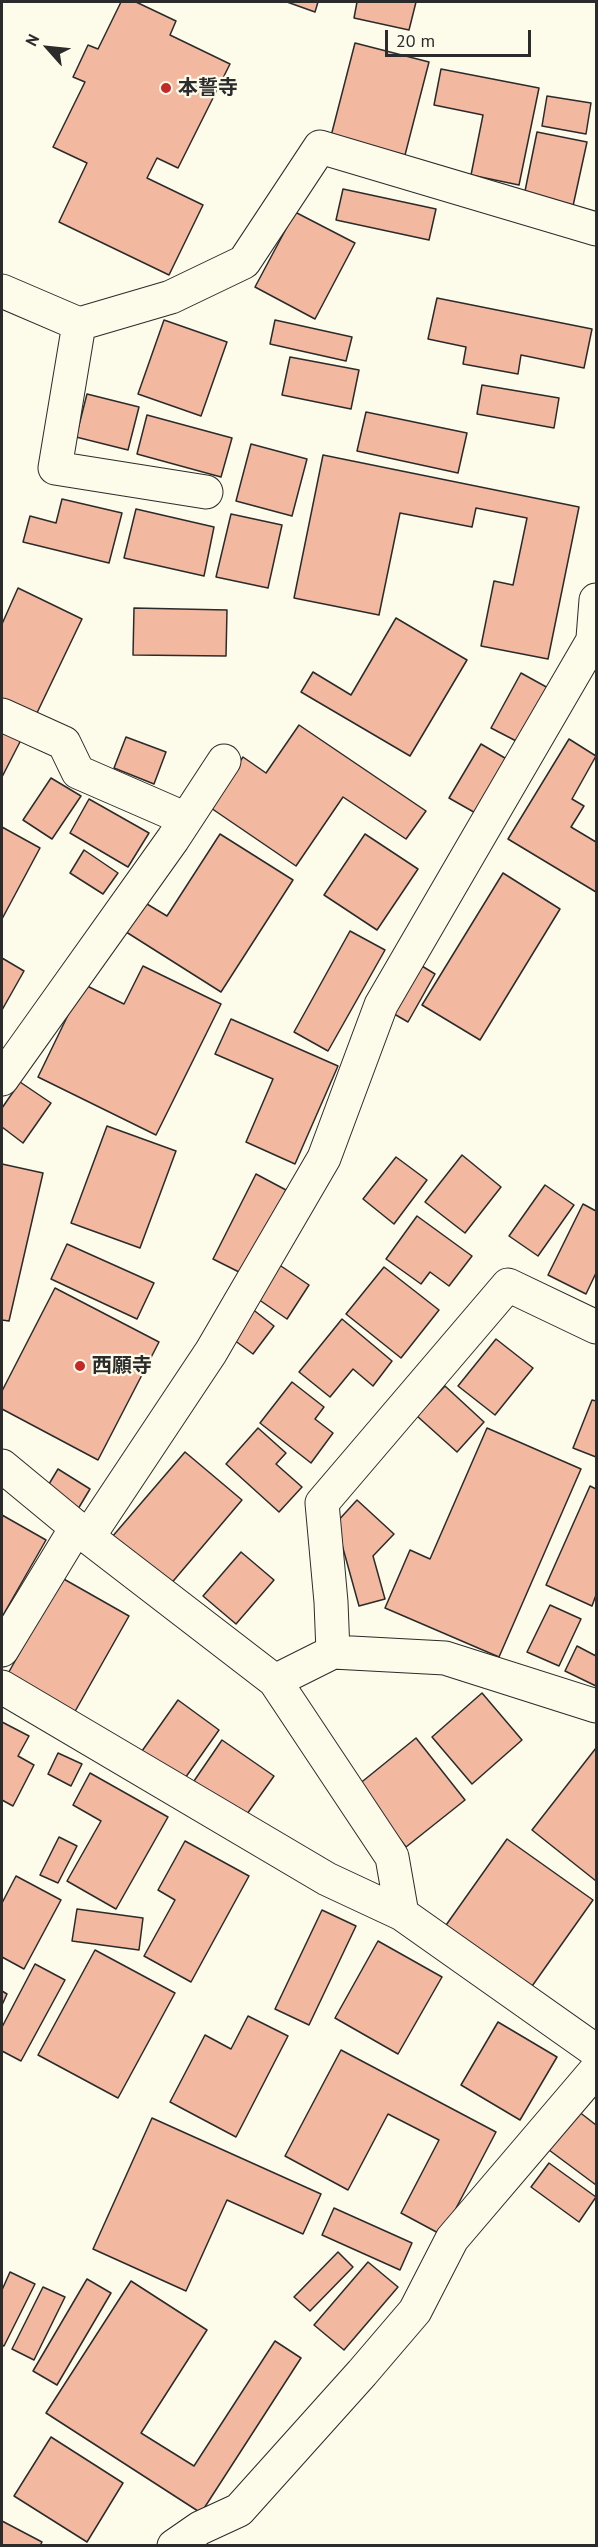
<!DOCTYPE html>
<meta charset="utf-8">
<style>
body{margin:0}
#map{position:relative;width:598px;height:2547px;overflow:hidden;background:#fdfbea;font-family:"PT Sans",sans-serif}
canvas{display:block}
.frame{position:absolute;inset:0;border:3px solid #2b2b2b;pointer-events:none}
.north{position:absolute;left:18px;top:18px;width:60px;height:60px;-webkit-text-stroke:4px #fdfbea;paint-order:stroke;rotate:297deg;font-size:16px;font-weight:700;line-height:24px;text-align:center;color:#2b2b2b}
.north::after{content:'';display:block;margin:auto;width:21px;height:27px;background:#2b2b2b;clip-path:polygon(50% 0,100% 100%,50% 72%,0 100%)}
.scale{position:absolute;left:385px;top:30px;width:146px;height:27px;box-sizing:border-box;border:3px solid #2b2b2b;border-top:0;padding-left:8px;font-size:18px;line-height:21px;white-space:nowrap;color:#2b2b2b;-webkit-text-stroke:4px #fdfbea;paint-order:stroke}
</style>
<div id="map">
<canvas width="598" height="2547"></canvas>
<div class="frame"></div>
<div class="north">N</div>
<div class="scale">20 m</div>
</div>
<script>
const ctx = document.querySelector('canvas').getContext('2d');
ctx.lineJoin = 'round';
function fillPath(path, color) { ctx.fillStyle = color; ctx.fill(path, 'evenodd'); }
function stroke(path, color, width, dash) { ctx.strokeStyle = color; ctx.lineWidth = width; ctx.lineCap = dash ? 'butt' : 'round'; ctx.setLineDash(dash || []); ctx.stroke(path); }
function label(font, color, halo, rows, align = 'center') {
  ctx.font = font + ' "PT Sans","Noto Sans JP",sans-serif'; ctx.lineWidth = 4.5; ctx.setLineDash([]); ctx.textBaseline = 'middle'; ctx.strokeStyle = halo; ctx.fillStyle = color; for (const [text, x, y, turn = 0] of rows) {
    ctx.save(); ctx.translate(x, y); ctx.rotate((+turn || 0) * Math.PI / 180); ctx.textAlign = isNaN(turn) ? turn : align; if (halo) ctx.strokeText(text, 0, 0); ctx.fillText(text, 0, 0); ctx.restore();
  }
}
const building = new Path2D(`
 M 121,2 L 136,2 L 176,21 L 170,35 L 230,64 L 178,168 L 157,158 L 147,178 L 203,205 L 169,275 L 59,222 L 87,163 L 53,147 L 85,82 L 73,77 L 88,45 L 98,49 Z
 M 287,2 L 318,2 L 315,12 Z
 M 357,2 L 416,2 L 409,30 L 354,18 Z
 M 355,43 L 429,62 L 405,155 L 331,136 Z
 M 441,69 L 539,88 L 519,185 L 471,175 L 483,115 L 434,105 Z
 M 547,96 L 591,103 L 586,134 L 542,126 Z
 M 537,132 L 587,142 L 573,206 L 524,196 Z
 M 343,189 L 436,209 L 429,240 L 336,220 Z
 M 295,212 L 355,243 L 315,319 L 255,287 Z
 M 437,298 L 592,329 L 584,368 L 521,355 L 518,374 L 463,364 L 466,347 L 428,339 Z
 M 164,320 L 227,342 L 201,416 L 138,394 Z
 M 275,320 L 352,337 L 346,361 L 270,344 Z
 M 290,357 L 359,370 L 351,409 L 282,395 Z
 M 482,385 L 559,398 L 554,428 L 477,414 Z
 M 87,394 L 139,407 L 128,450 L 76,437 Z
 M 366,412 L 467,433 L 458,473 L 357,451 Z
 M 147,415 L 232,438 L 221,477 L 137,454 Z
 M 251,444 L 307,459 L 292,516 L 236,501 Z
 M 323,455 L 579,507 L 548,659 L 481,646 L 494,581 L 513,585 L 527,518 L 476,508 L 472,527 L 400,513 L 379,615 L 294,598 Z
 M 62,499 L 122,513 L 109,563 L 23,542 L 30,516 L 56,523 Z
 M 136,509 L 214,527 L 204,576 L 124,558 Z
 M 231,514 L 282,525 L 268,588 L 216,577 Z
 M 18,588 L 82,619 L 35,717 L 2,701 L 2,624 Z
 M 134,608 L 227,610 L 226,656 L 133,655 Z
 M 396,618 L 467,660 L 410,756 L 301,692 L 313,672 L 351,695 Z
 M 521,673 L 550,689 L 520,743 L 491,728 Z
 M 2,725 L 23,736 L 2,777 Z
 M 299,725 L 426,811 L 406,839 L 343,797 L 296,866 L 208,806 L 243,757 L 266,773 Z
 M 126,737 L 166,752 L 154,784 L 114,768 Z
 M 569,739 L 596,756 L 572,799 L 584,806 L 571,827 L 596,842 L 596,892 L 508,839 Z
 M 481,744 L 510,761 L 479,815 L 449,798 Z
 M 51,778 L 81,796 L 52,839 L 23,820 Z
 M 89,799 L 149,833 L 128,867 L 70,833 Z
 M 2,827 L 40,848 L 2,919 Z
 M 220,834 L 293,880 L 221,992 L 123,930 L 142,901 L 167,916 Z
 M 365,834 L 418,869 L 377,930 L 324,895 Z
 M 84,850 L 118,873 L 103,894 L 70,873 Z
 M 503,873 L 560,909 L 480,1040 L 422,1005 Z
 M 350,931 L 385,950 L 328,1051 L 294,1032 Z
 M 2,958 L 24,971 L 2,1010 Z
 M 417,963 L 435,974 L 408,1022 L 389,1011 Z
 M 143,966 L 221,1004 L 156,1135 L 38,1077 L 83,984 L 124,1004 Z
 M 231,1019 L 338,1066 L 295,1164 L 246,1142 L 273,1079 L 215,1054 Z
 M 20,1082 L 51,1103 L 23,1143 L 2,1127 L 2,1108 Z
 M 107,1126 L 176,1151 L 140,1248 L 71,1223 Z
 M 462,1155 L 501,1187 L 465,1233 L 425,1202 Z
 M 396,1157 L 427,1180 L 394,1224 L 363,1199 Z
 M 2,1164 L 43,1173 L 9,1321 L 2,1320 Z
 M 256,1174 L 286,1190 L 243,1274 L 213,1259 Z
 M 545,1185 L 574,1205 L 538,1256 L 509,1236 Z
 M 583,1204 L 596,1211 L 596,1273 L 586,1294 L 548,1275 Z
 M 417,1216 L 472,1256 L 449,1286 L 430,1272 L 421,1284 L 386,1259 Z
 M 67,1244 L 154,1283 L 137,1319 L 51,1279 Z
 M 278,1264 L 309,1285 L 287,1319 L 255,1297 Z
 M 384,1267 L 439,1310 L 401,1358 L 346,1314 Z
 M 55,1288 L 159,1342 L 98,1460 L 2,1409 L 2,1391 Z
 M 251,1308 L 274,1326 L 253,1354 L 230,1337 Z
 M 342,1319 L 392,1361 L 373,1386 L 353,1369 L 330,1397 L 299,1372 Z
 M 496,1339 L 533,1368 L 495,1415 L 458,1386 Z
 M 292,1382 L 324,1407 L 315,1419 L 333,1433 L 311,1463 L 260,1423 Z
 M 445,1386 L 484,1422 L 457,1452 L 417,1416 Z
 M 592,1400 L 596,1401 L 596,1457 L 573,1448 Z
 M 258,1428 L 286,1453 L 276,1464 L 302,1487 L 279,1512 L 226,1464 Z
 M 487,1428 L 581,1469 L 499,1657 L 385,1608 L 410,1550 L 430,1559 Z
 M 185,1452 L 242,1500 L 169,1586 L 112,1537 Z
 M 58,1469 L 90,1489 L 78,1509 L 46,1489 Z
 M 590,1486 L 596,1489 L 596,1595 L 592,1606 L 546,1585 Z
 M 357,1500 L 394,1534 L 373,1556 L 385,1599 L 359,1606 L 336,1523 Z
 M 2,1515 L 46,1540 L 2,1617 Z
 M 241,1552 L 274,1580 L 236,1624 L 203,1596 Z
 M 62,1578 L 129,1616 L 73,1715 L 6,1677 Z
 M 550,1605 L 581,1619 L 559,1666 L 527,1652 Z
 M 577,1646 L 596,1656 L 596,1686 L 565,1671 Z
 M 482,1693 L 522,1740 L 472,1784 L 432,1737 Z
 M 178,1700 L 219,1730 L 183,1781 L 142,1751 Z
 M 2,1722 L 29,1736 L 18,1756 L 34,1765 L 13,1806 L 2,1800 Z
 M 416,1738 L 465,1800 L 406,1847 L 358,1785 Z
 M 222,1740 L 274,1776 L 245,1817 L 194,1781 Z
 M 596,1748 L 596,1881 L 532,1830 Z
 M 58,1753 L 82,1764 L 71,1786 L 48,1774 Z
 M 90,1773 L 168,1817 L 116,1909 L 67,1881 L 101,1821 L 73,1805 Z
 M 59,1837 L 77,1846 L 58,1883 L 40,1875 Z
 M 507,1839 L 593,1900 L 530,1989 L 444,1928 Z
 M 185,1841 L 249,1876 L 191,1982 L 144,1956 L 175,1900 L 158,1890 Z
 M 16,1876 L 61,1900 L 24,1969 L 2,1957 L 2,1903 Z
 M 77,1909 L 143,1918 L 139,1950 L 72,1941 Z
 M 322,1910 L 356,1926 L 309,2025 L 275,2009 Z
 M 378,1941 L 442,1977 L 398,2054 L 335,2018 Z
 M 95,1950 L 175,1993 L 118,2098 L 38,2055 Z
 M 35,1964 L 65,1980 L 21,2061 L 2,2051 L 2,2027 Z
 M 2,1991 L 7,1994 L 2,2005 Z
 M 248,2016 L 288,2036 L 236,2137 L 170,2102 L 205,2035 L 231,2049 Z
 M 498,2022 L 557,2057 L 520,2120 L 461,2085 Z
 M 341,2050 L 496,2132 L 442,2235 L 401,2213 L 439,2140 L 388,2114 L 348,2190 L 285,2156 Z
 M 578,2111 L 596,2125 L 596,2185 L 549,2150 Z
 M 152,2118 L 321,2194 L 303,2234 L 227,2200 L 186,2291 L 93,2249 Z
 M 549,2163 L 596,2197 L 579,2222 L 531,2187 Z
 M 334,2208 L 412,2243 L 400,2270 L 322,2235 Z
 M 338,2252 L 353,2267 L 310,2311 L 294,2297 Z
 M 368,2262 L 398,2287 L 344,2350 L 314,2325 Z
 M 10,2272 L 35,2284 L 4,2346 L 2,2345 L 2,2290 Z
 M 87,2279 L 111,2293 L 57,2385 L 33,2371 Z
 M 131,2281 L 207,2330 L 141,2433 L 194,2466 L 275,2341 L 301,2358 L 201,2513 L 46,2413 Z
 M 43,2287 L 65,2297 L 34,2360 L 12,2349 Z
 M 51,2437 L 123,2483 L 87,2542 L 14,2496 Z
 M 2,2521 L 42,2542 L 40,2546 L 2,2546 Z`);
fillPath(building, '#f2b8a0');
stroke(building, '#2b2b2b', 1.5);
const street = new Path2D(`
 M 2,291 L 79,324 L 171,297 L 244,262 L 320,147 L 596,229
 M 79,324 L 55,468 L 206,492
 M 593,638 L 596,600
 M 2,715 L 64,743 L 78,772 L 186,819
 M 2,1079 L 173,839 L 224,761
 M 2,1466 L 88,1537 L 275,1681 L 333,1652 L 445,1658 L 596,1706
 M 88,1537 L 211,1352 L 324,1158 L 381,1005 L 596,635
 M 2,1650 L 76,1528
 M 333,1652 L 331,1602 L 322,1503 L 508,1285 L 596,1327
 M 275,1681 L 392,1857 L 402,1914 L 596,2051
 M 2,1687 L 327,1879 L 402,1914
 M 174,2546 L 200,2528 L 239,2510 L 362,2373 L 415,2311 L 452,2239 L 596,2070`);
stroke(street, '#2b2b2b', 35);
stroke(street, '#fdfbea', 33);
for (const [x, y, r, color] of [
 [166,88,6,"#c62828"],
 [80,1366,6,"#c62828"]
]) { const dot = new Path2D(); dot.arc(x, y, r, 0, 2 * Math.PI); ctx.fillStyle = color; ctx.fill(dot); stroke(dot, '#fdfbea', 2); }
label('bold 20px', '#2b2b2b', '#fdfbea', [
 ["本誓寺",178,88],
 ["西願寺",92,1366]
], 'left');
</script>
